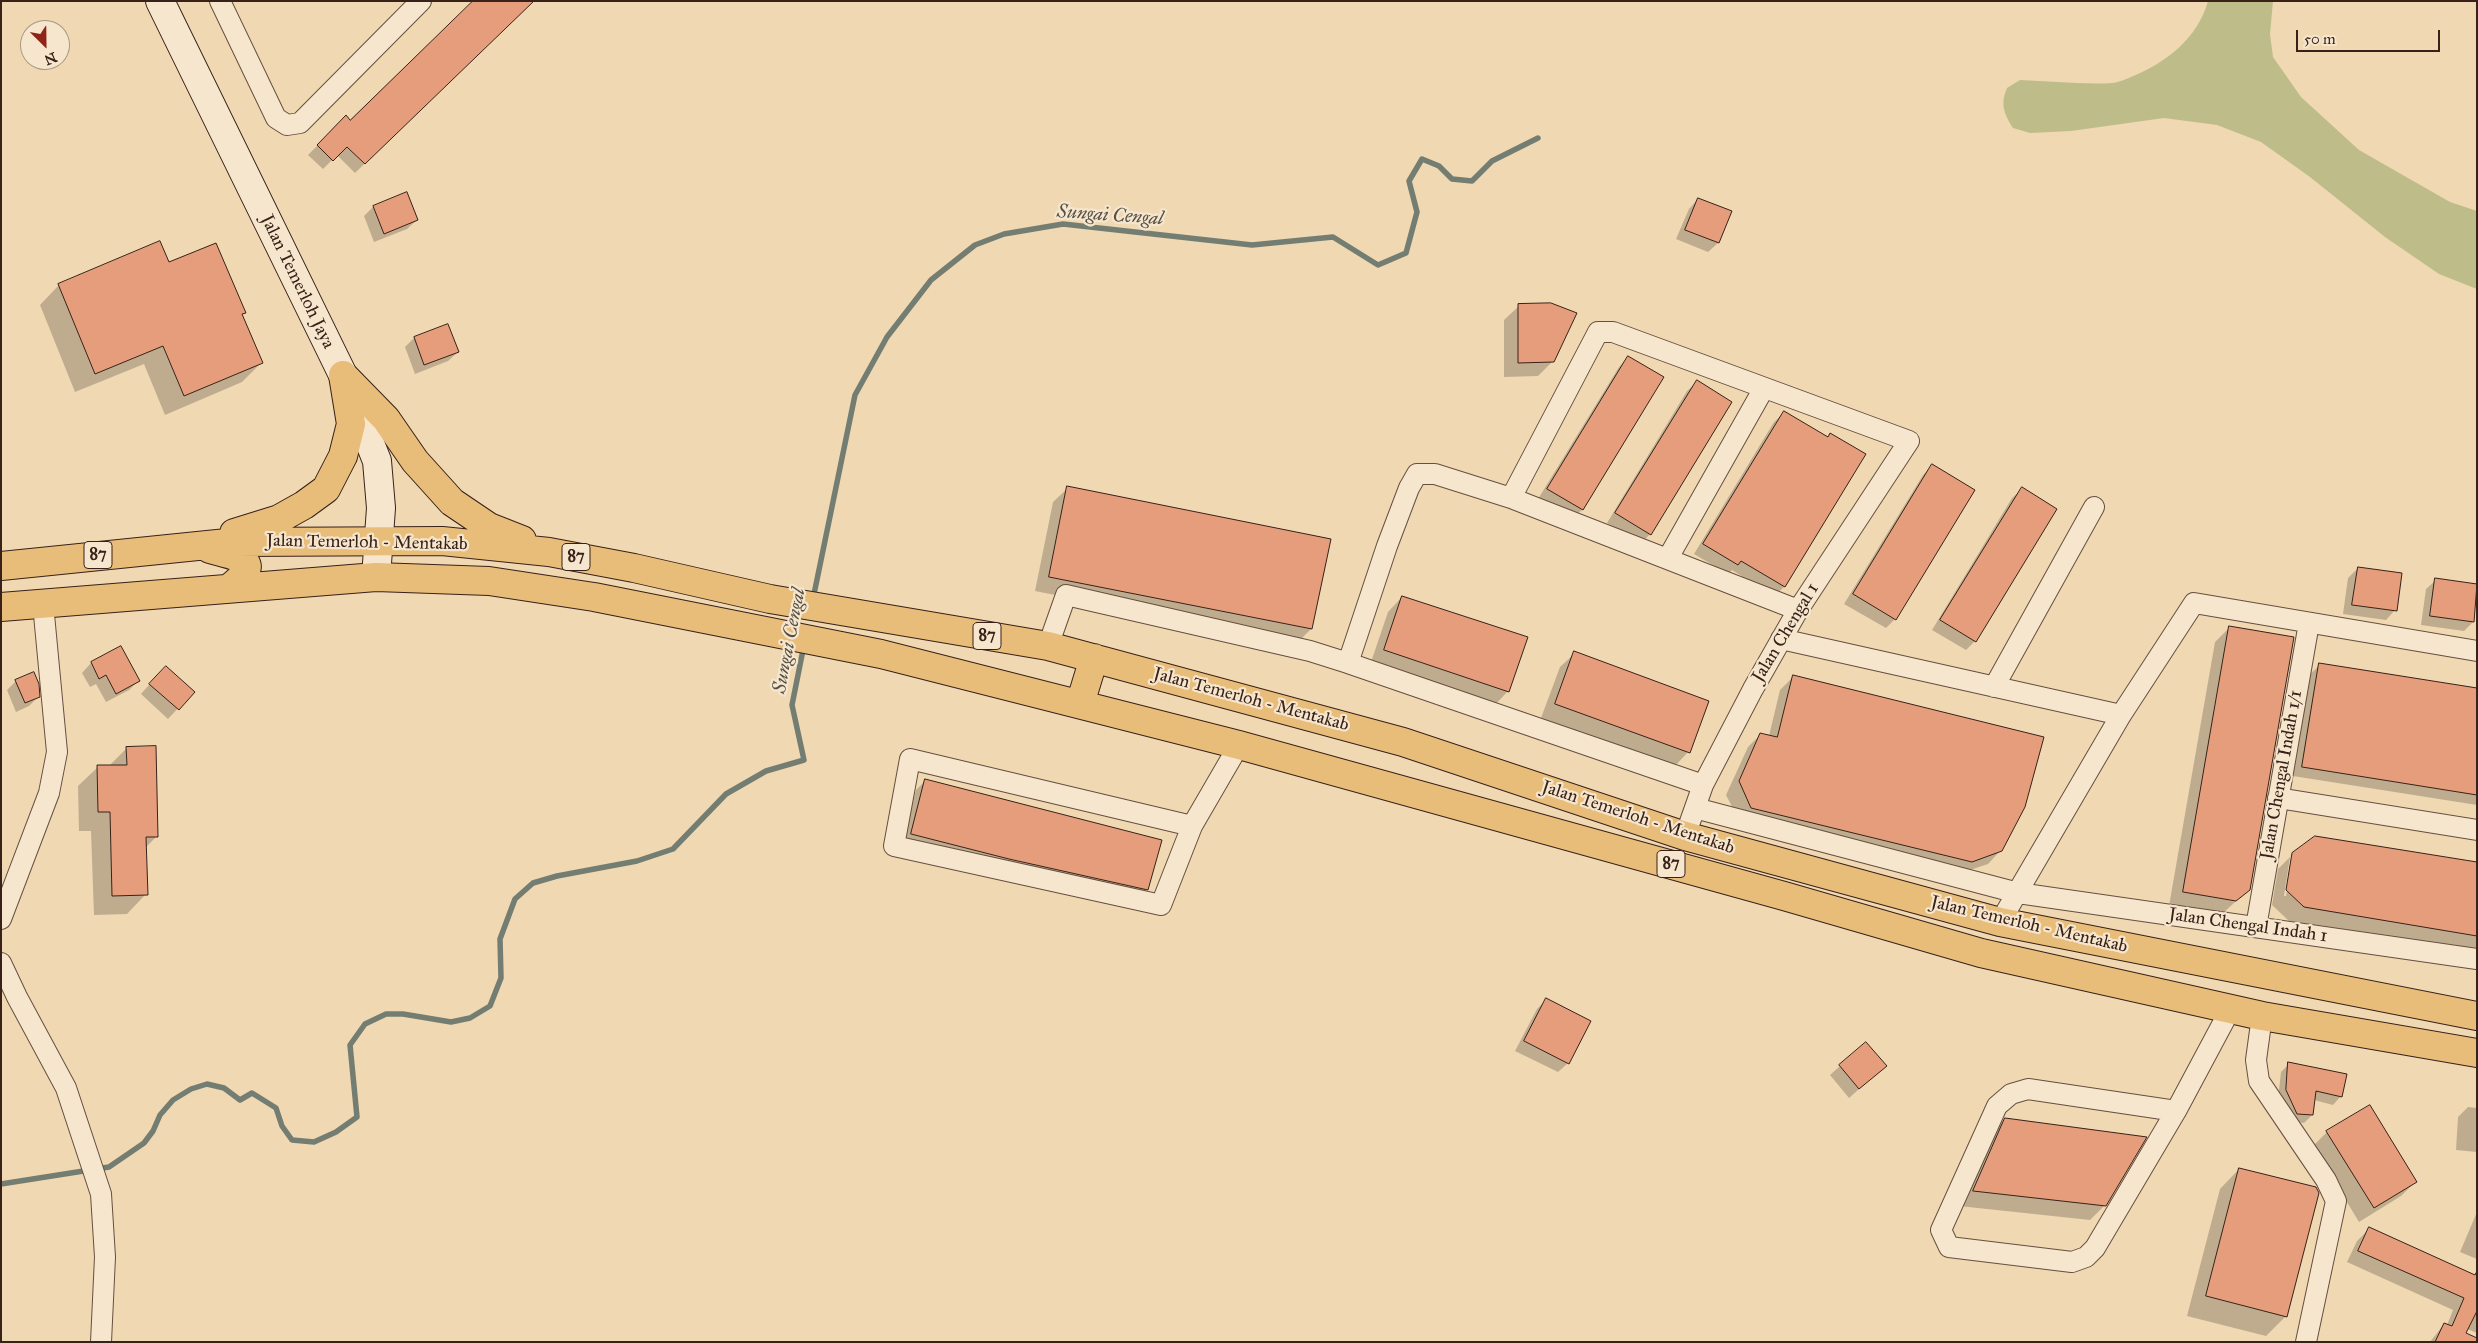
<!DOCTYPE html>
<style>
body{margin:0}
#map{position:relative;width:2478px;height:1343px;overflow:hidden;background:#efd8b2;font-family:"IM FELL Great Primer",serif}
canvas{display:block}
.frame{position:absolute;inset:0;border:2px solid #382119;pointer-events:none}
.north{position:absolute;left:20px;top:20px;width:50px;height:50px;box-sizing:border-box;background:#f5e6cd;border:1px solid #a99785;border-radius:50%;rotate:157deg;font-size:14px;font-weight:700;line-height:20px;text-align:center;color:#382119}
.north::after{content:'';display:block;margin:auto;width:18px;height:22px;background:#8f2418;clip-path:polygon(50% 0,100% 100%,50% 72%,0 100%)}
.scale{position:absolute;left:2296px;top:30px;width:144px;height:22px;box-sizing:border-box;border:2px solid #382119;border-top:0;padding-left:6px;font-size:15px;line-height:18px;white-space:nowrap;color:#382119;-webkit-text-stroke:4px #f5e6cd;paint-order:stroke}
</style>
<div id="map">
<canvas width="2478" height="1343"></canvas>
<div class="frame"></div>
<div class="north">N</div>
<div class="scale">50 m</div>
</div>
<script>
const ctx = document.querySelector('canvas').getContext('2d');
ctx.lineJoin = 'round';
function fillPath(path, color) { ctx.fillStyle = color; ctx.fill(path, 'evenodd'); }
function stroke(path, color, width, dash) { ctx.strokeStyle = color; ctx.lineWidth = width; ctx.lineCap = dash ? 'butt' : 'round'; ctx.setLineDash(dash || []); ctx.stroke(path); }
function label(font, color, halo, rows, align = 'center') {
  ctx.font = font + ' "IM FELL Great Primer",serif'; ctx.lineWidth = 4.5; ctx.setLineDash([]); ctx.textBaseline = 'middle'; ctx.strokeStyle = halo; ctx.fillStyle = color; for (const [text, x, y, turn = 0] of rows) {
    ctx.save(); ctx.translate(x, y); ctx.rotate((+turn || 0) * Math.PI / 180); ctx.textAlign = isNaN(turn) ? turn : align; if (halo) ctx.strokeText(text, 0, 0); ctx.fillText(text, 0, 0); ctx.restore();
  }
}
fillPath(new Path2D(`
 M 2208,1 L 2273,1 L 2270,34 L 2273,57 L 2301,97 L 2359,150 L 2450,202 L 2477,211 L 2477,289 L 2439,274 L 2385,237 L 2310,177 L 2261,142 L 2217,125 L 2164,118 L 2071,131 L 2030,133 L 2013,128 C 2004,114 2000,104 2007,88 L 2020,80 C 2051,81 2083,85 2113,83 C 2119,82 2126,79 2131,77 C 2166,63 2198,38 2208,1 Z`), '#bebd89');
fillPath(new Path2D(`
 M 532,1 L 355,173 L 337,155 L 323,169 L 308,155 L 346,117 L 350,122 Z
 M 1698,199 L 1730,212 L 1718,243 L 1708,252 L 1676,239 L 1689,209 Z
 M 373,207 L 417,220 L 407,229 L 374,242 L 364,216 Z
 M 169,264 L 244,313 L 241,315 L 261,363 L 242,382 L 165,415 L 144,364 L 75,392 L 40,305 L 59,285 Z
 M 1519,306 L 1553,361 L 1538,376 L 1504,377 L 1504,320 Z
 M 414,338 L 458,352 L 448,361 L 415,374 L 405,347 Z
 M 1628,358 L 1662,378 L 1582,510 L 1572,519 L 1538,499 L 1619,367 Z
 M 1697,382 L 1650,534 L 1641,544 L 1607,523 L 1687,391 Z
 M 1784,413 L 1827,438 L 1864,455 L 1784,587 L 1774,596 L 1732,570 L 1728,574 L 1694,554 L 1774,422 Z
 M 1932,466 L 1895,619 L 1886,628 L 1844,604 L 1923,475 Z
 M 1068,488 L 1311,629 L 1297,643 L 1035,591 L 1053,502 Z
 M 2022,489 L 1975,641 L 1966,650 L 1932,630 L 2012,498 Z
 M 2358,568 L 2395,610 L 2386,620 L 2343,614 L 2348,578 Z
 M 2436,580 L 2477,585 L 2473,622 L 2464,631 L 2421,625 L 2426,589 Z
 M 1402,597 L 1508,691 L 1494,706 L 1370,665 L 1388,612 Z
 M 2229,628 L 2249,889 L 2221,915 L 2169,906 L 2215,642 Z
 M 121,648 L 138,681 L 129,690 L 106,702 L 96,684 L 90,687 L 82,673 L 91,663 Z
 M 1575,653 L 1688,752 L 1674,767 L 1541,718 L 1560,667 Z
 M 2320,665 L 2477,689 L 2477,805 L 2293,776 L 2310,674 Z
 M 156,677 L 193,692 L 168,719 L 141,694 Z
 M 1793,677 L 2001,850 L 1988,864 L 1958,874 L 1739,820 L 1726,795 L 1748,747 L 1761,734 L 1769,736 L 1780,690 Z
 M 16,681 L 39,696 L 29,706 L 16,712 L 7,690 Z
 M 127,748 L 157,836 L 145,848 L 146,894 L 127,914 L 94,915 L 91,831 L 79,831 L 78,786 L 98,767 L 109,766 Z
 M 926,780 L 1147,889 L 1138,899 L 902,843 L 916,790 Z
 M 2293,854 L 2477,863 L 2477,953 L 2289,921 L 2272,905 L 2278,869 L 2290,857 L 2284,896 L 2286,896 L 2293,856 L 2291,856 Z
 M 1546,1000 L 1568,1063 L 1558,1072 L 1515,1051 L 1537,1009 Z
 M 2289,1064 L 2341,1096 L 2333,1105 L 2314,1100 L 2312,1115 L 2304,1123 L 2289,1121 L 2278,1099 L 2281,1072 Z
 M 1840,1066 L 1885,1066 L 1849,1098 L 1830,1075 Z
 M 2468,1107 L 2477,1108 L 2477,1152 L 2456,1150 L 2458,1117 Z
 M 2005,1119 L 2105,1205 L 2090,1220 L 1959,1206 L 1991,1134 Z
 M 2327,1132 L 2415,1182 L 2401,1196 L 2359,1222 L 2313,1146 Z
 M 2239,1169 L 2286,1316 L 2266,1336 L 2187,1316 L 2220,1189 Z
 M 2477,1212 L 2477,1259 L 2460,1252 Z
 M 2369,1229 L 2477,1277 L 2477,1333 L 2467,1329 L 2461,1342 L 2430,1342 L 2444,1324 L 2447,1325 L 2453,1310 L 2347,1262 L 2357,1241 Z`), '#0003');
stroke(new Path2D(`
 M 813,599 L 855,395 L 887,337 L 931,280 L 975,245 L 1004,234 L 1063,224 L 1252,245 L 1333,237 L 1378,265 L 1406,253 L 1417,212 L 1409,181 L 1422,159 L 1439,166 L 1452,179 L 1472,181 L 1492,161 L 1538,138
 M 1,1184 L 109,1167 L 144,1143 L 153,1131 L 160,1115 L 173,1100 L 191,1089 L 207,1084 L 224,1088 L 240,1100 L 252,1093 L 276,1108 L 282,1126 L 292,1140 L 314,1142 L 336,1132 L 357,1117 L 350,1045 L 365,1024 L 386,1014 L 403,1014 L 451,1022 L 470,1018 L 490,1006 L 501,978 L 500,939 L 515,899 L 533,883 L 557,876 L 637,861 L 673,849 L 726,794 L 766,771 L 804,760 L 792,705 L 804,645`), '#737d71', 5.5);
const building = new Path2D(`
 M 473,1 L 534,1 L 365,164 L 347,147 L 333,161 L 317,145 L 346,115 L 350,120 Z
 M 407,192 L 418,220 L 384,234 L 373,206 Z
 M 1698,198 L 1732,211 L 1719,243 L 1685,230 Z
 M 160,241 L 169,262 L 216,243 L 246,313 L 242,314 L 263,363 L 184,396 L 163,346 L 95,374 L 58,284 Z
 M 1551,303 L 1577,313 L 1554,362 L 1518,363 L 1518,304 Z
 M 448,324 L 459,352 L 424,365 L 414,337 Z
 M 1628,356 L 1664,377 L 1583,510 L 1547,489 Z
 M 1697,380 L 1732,402 L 1651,535 L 1615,513 Z
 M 1784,411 L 1828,437 L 1830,433 L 1866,454 L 1785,587 L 1741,561 L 1738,565 L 1703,544 Z
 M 1932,464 L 1975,490 L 1896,620 L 1853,594 Z
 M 1067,486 L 1331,539 L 1312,629 L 1049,577 Z
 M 2022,487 L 2057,509 L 1976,642 L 1940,620 Z
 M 2358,567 L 2402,573 L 2397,611 L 2352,605 Z
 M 2435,578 L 2477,584 L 2474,622 L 2430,616 Z
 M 1402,596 L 1528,637 L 1509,692 L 1384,650 Z
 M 2229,626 L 2294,637 L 2250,890 L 2236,901 L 2183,892 Z
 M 121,646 L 140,681 L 116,694 L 106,675 L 99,679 L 91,662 Z
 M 1574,651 L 1709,701 L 1690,753 L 1555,704 Z
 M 2319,663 L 2477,688 L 2477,795 L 2302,767 Z
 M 166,666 L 195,692 L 179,710 L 149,684 Z
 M 34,672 L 39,684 L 40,697 L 25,703 L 15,680 Z
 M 1793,675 L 2044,737 L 2025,807 L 2002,851 L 1972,862 L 1751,808 L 1739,781 L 1760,733 L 1777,737 Z
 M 156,746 L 158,837 L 146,837 L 148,895 L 112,896 L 110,812 L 98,812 L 97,765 L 127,765 L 126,747 Z
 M 925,779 L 1162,840 L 1148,890 L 1009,859 L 911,834 Z
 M 2315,836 L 2477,862 L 2477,936 L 2304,907 L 2286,890 L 2292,853 Z
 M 1546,998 L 1591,1021 L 1569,1064 L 1524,1041 Z
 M 1866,1042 L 1887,1066 L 1859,1089 L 1839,1065 Z
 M 2288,1062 L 2347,1074 L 2342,1097 L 2316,1091 L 2313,1115 L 2297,1114 L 2286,1090 Z
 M 2370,1105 L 2417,1182 L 2374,1208 L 2326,1131 Z
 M 2005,1118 L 2147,1137 L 2106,1206 L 1973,1191 Z
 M 2239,1168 L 2316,1187 L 2319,1193 L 2287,1317 L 2206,1296 Z
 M 2369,1227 L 2475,1275 L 2477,1271 L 2477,1311 L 2466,1333 L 2477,1338 L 2477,1342 L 2435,1342 L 2444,1323 L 2452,1326 L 2464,1298 L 2358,1251 Z`);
fillPath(building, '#e59d7b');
stroke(building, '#382119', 1);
const street = new Path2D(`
 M 220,1 L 276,118 L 287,125 L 300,123 L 421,1
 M 1511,498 L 1598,332 L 1613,332 L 1909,441 L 1798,610 L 1753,689 L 1703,785 L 1685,836
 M 1668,558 L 1764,388
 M 1781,639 L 2121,715
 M 1048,646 L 1066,595 L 1310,651 L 1348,663 L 1703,785
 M 1348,663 L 1387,546 L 1409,488 L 1417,474 L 1435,474 L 1511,498 L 1798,610
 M 1994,687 L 2094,507
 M 2278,798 L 2477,830
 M 1695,808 L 2018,893 L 2477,959
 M 1192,826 L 910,759 L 894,846 L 1161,905 L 1192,826 L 1239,745
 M 1,919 L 49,793 L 57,752 L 43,604
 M 2000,922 L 2121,715 L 2194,603 L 2477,651
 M 2256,927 L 2309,623
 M 1,963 L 17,997 L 66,1088 L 101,1194 L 105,1257 L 101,1342
 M 2262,1016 L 2256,1060 L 2259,1081 L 2326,1180 L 2336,1201 L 2306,1342
 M 2176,1111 L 2028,1089 L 2011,1094 L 1997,1106 L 1941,1230 L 1949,1247 L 2072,1262 L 2086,1257 L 2095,1248 L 2176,1111 L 2231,1008`);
const secondary = new Path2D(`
 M 160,1 L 343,375 L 377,461 L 381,508 L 376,577`);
const primary = new Path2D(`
 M 343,375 L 386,419 L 415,461 L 452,502 L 489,527 L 522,540
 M 234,533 L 279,519 L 304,505 L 326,489 L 343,456 L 351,424 L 343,375
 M 210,549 C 239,557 266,560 228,589
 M 1,566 L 237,542 L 442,541 L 549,552 L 634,568 L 770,599 L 1048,646 L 1403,742 L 1685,836 L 2000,922 L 2477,1016
 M 1,607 L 376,577 L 489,581 L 594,597 L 881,654 L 1239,745 L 1784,896 L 1981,953 L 2262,1016 L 2477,1053
 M 1080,704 L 1094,658`);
stroke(street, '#664f3f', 22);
stroke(secondary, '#382119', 30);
stroke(primary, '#382119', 30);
stroke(street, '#f5e6cd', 20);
stroke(secondary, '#f5e6cd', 28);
stroke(primary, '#e8bc79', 28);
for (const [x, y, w] of [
 [98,555,28],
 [576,557,28],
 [987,636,28],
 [1671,864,28]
]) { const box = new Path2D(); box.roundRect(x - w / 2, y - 13.5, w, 27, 4); ctx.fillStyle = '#f5e6cd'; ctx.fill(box); stroke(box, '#382119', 1); }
label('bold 16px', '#382119', null, [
 ["87",98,555],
 ["87",576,557],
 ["87",987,636],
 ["87",1671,864]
]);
label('18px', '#382119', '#f5e6cd', [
 ["Jalan Temerloh Jaya",297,282,64],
 ["Jalan Temerloh - Mentakab",367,543,1],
 ["Jalan Chengal 1",1786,633,-59],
 ["Jalan Temerloh - Mentakab",1251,700,15],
 ["Jalan Chengal Indah 1/1",2282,775,-80],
 ["Jalan Temerloh - Mentakab",1638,818,18],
 ["Jalan Temerloh - Mentakab",2029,925,13],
 ["Jalan Chengal Indah 1",2248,926,8]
]);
label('italic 19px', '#554f45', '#f5e6cd', [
 ["Sungai Cengal",1110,216,4],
 ["Sungai Cengal",790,641,-79]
]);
</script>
